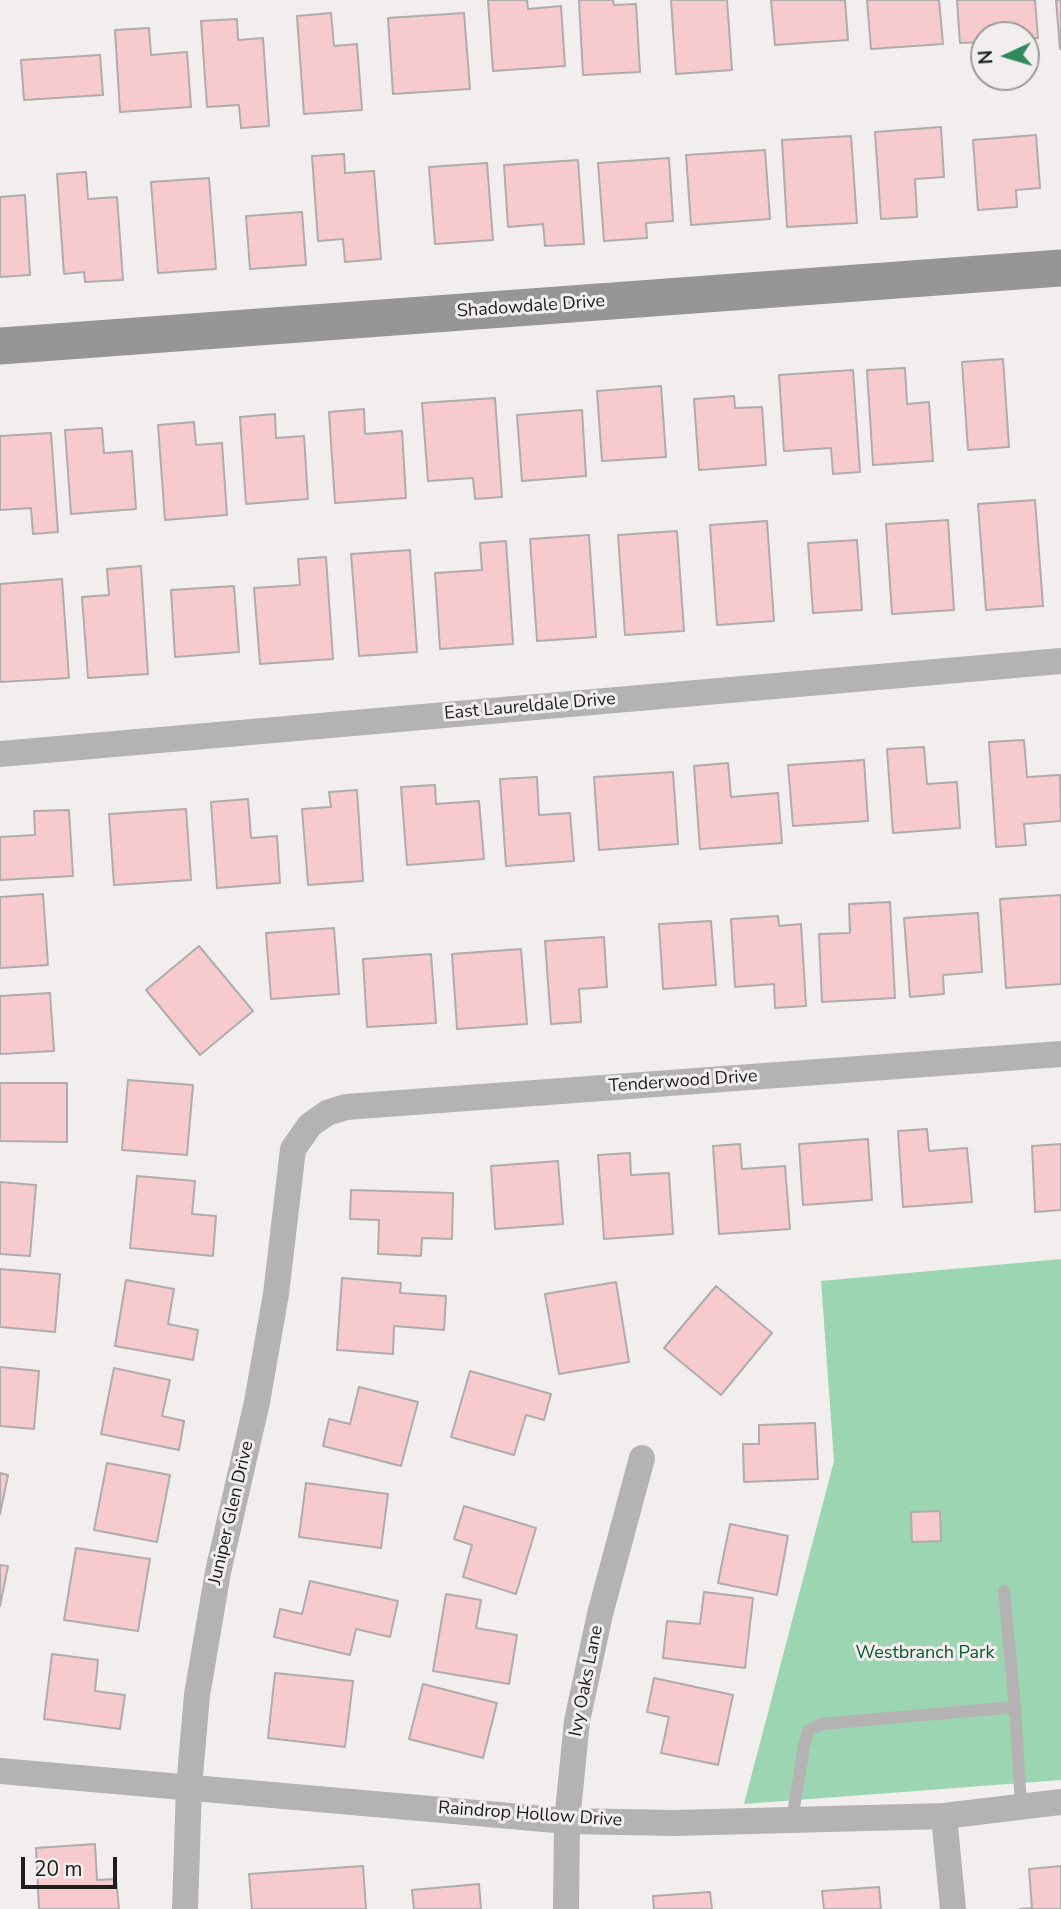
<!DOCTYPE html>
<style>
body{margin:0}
#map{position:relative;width:1061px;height:1909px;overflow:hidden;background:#f2eeee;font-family:"Nunito Sans",sans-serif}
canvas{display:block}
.north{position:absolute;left:970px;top:21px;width:70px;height:70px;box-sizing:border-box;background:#f2eeee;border:2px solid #9d9a9a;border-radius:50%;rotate:266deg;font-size:19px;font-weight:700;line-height:28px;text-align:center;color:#1e1c1c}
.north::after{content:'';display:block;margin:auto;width:24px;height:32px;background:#32885b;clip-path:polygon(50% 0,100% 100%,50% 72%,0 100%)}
.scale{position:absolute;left:21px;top:1857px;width:96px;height:32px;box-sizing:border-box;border:4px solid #1e1c1c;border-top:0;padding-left:9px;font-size:21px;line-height:24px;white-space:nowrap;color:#1e1c1c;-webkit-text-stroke:5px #f2eeee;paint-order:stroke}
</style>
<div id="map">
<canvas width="1061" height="1909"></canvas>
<div class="north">N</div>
<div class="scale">20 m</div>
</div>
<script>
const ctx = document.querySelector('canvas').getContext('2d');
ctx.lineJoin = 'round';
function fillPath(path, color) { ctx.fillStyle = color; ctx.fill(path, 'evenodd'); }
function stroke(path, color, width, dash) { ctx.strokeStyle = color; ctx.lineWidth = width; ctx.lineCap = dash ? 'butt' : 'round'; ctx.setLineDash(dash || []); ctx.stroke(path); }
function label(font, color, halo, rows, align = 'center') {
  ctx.font = font + ' "Nunito Sans",sans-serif'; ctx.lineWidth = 6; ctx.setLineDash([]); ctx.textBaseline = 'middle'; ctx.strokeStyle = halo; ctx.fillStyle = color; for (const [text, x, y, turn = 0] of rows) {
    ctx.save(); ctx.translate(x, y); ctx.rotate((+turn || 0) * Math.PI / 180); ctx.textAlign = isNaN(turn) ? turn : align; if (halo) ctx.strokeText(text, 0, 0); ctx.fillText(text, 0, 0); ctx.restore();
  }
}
fillPath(new Path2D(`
 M 1061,1259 L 1061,1780 L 744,1804 L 834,1461 L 821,1281 Z`), '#9bd5b1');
const building = new Path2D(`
 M 488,0 L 527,0 L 528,9 L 561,6 L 565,66 L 493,71 Z
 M 579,0 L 613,0 L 614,5 L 636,4 L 640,72 L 583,75 Z
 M 671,0 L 727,0 L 732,70 L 676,74 Z
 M 771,0 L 845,0 L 848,40 L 775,45 Z
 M 867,0 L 939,0 L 943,44 L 871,49 Z
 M 957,0 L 1035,0 L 1038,38 L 1026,39 L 1026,35 L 984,35 L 984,42 L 960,43 Z
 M 1056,0 L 1061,0 L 1061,49 L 1060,49 Z
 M 331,13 L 334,46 L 357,44 L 362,110 L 304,114 L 297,16 Z
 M 464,13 L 470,89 L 393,94 L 388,18 Z
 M 237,19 L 238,40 L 263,38 L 269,126 L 241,128 L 239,105 L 207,107 L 201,21 Z
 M 149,28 L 151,55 L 187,52 L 191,107 L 120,112 L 115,30 Z
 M 100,55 L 103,95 L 24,100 L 21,60 Z
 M 941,127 L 944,177 L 915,179 L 917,217 L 881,219 L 875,132 Z
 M 1036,135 L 1040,188 L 1016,190 L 1017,207 L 978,210 L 973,140 Z
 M 851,136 L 857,223 L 787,227 L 782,140 Z
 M 765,150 L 770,219 L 691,225 L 686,155 Z
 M 344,154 L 345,173 L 374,171 L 381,259 L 345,262 L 343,239 L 318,241 L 312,156 Z
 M 669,158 L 673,221 L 646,223 L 647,238 L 604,241 L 598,163 Z
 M 578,160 L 584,244 L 545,246 L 543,224 L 508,227 L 504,165 Z
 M 487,163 L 493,240 L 435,244 L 429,167 Z
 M 86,172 L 88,199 L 117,197 L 123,280 L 85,282 L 84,272 L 64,274 L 57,174 Z
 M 209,178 L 216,269 L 158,273 L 151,182 Z
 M 25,195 L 30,275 L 0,277 L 0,197 Z
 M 302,212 L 306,265 L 250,269 L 246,216 Z
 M 1003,359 L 1009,447 L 968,450 L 962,362 Z
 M 905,368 L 907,404 L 929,402 L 933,461 L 873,465 L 867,370 Z
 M 853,370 L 860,472 L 833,474 L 831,448 L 784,451 L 779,375 Z
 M 661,386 L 666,457 L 602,461 L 597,391 Z
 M 734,396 L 735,408 L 762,407 L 766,465 L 699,470 L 694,399 Z
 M 495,398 L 502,497 L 475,499 L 473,478 L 428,481 L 422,403 Z
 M 364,409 L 365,434 L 402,431 L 406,498 L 335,503 L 329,412 Z
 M 582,410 L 586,476 L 522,481 L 517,415 Z
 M 275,414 L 276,438 L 304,436 L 308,499 L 246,504 L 240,417 Z
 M 194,422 L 196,445 L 222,443 L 227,515 L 165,520 L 158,425 Z
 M 102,428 L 104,453 L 132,451 L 136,509 L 71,514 L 65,430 Z
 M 51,433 L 58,532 L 33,534 L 31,508 L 0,510 L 0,436 Z
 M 1035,500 L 1043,606 L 986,610 L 978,504 Z
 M 948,520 L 954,610 L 892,614 L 886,524 Z
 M 767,521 L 774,621 L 717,625 L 710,525 Z
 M 677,531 L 684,631 L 625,635 L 618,535 Z
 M 589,535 L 596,637 L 537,641 L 530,539 Z
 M 857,540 L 862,610 L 813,613 L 808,543 Z
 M 506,541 L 513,644 L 440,649 L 435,573 L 482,570 L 480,543 Z
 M 410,550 L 417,652 L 359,656 L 351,554 Z
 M 326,557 L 333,659 L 260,664 L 254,588 L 300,585 L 298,559 Z
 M 141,566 L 148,674 L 88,678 L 82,597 L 109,595 L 107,569 Z
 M 62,579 L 69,678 L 0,682 L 0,584 Z
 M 234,586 L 239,652 L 175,657 L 171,590 Z
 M 1024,740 L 1027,777 L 1060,775 L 1061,821 L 1024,824 L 1026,845 L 996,847 L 989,742 Z
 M 924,747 L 927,784 L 957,782 L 960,828 L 893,833 L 887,749 Z
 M 864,760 L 868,821 L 793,826 L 788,765 Z
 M 728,763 L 731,797 L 778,793 L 782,843 L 700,849 L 694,766 Z
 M 673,772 L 678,844 L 599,850 L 594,777 Z
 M 537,777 L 539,815 L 570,813 L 574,861 L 506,866 L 500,779 Z
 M 435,785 L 436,804 L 479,801 L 484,859 L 407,865 L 401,787 Z
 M 357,790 L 363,881 L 308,885 L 302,809 L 331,807 L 329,792 Z
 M 248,799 L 251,838 L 277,836 L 280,883 L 217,888 L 211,802 Z
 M 186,809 L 191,880 L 114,885 L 109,814 Z
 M 69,810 L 73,876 L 0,880 L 0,837 L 35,835 L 34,811 Z
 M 43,894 L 48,965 L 0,968 L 0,897 Z
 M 1061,895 L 1061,984 L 1006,988 L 1000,899 Z
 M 890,902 L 895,998 L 822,1002 L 819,934 L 850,933 L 849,904 Z
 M 978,913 L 982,972 L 943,975 L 944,994 L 910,997 L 904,918 Z
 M 778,916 L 779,926 L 801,924 L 806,1006 L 775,1008 L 774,984 L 735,987 L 731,919 Z
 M 711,921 L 716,985 L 663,989 L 659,924 Z
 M 334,928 L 339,994 L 271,999 L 266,933 Z
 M 604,937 L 607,987 L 579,989 L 581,1022 L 551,1024 L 545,941 Z
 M 199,946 L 253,1011 L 200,1055 L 146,990 Z
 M 521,949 L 527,1024 L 457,1029 L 452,954 Z
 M 431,954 L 436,1023 L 367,1027 L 363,959 Z
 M 50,993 L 54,1051 L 0,1054 L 0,996 Z
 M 128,1080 L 193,1085 L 187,1155 L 122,1150 Z
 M 0,1083 L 67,1083 L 67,1142 L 0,1141 Z
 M 927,1129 L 929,1151 L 967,1148 L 972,1202 L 903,1207 L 898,1131 Z
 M 868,1139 L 872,1200 L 803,1205 L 799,1144 Z
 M 740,1144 L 742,1169 L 785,1166 L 790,1229 L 719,1234 L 713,1146 Z
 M 1061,1144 L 1061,1210 L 1035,1212 L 1032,1146 Z
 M 630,1153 L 631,1175 L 669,1173 L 673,1234 L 604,1239 L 598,1155 Z
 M 558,1161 L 563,1224 L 495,1229 L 491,1166 Z
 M 137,1176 L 195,1181 L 192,1214 L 216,1216 L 213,1256 L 130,1248 Z
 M 0,1182 L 36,1185 L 30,1256 L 0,1254 Z
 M 351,1190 L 453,1193 L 452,1239 L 422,1238 L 421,1256 L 378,1254 L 379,1220 L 350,1219 Z
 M 0,1269 L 60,1274 L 55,1332 L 0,1327 Z
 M 342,1278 L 401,1283 L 400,1293 L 446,1296 L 444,1330 L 394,1326 L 393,1354 L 337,1350 Z
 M 126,1280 L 174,1289 L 168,1324 L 198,1330 L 193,1360 L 115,1346 Z
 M 616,1282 L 629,1362 L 559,1374 L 545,1294 Z
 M 716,1286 L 772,1333 L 721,1395 L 664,1348 Z
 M 0,1367 L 39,1371 L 34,1429 L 0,1426 Z
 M 114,1368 L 170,1380 L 162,1416 L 184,1421 L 179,1450 L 101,1434 Z
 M 470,1371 L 551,1394 L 544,1420 L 526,1415 L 514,1455 L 451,1437 Z
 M 359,1387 L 418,1402 L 401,1466 L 323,1446 L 329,1419 L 350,1424 Z
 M 815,1423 L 818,1479 L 744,1482 L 743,1444 L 759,1444 L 759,1425 Z
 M 107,1463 L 170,1475 L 157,1542 L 94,1530 Z
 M 0,1473 L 8,1475 L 0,1514 Z
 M 306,1483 L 388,1494 L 381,1548 L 299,1537 Z
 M 464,1506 L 536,1528 L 516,1594 L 463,1577 L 472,1545 L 454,1539 Z
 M 940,1511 L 941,1541 L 912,1542 L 911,1512 Z
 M 730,1524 L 788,1536 L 777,1595 L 718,1583 Z
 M 76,1548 L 150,1559 L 138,1631 L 64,1620 Z
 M 0,1565 L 8,1566 L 0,1606 Z
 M 310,1581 L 398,1601 L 390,1637 L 356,1629 L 350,1655 L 274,1637 L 280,1609 L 302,1614 Z
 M 704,1592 L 753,1598 L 745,1668 L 663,1658 L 667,1621 L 700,1624 Z
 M 446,1594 L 481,1600 L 476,1628 L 517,1635 L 509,1684 L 433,1671 Z
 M 52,1654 L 98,1660 L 95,1691 L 125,1695 L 120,1729 L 44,1719 Z
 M 275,1673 L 353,1681 L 345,1747 L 268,1738 Z
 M 654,1678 L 733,1695 L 718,1765 L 661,1753 L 669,1717 L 647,1712 Z
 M 423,1684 L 497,1703 L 483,1758 L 409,1739 Z
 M 95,1844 L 97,1880 L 116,1879 L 119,1909 L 39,1909 L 36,1848 Z
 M 363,1866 L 366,1909 L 252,1909 L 249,1874 Z
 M 1061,1866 L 1061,1909 L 1020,1909 L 1032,1908 L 1029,1869 Z
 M 479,1884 L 481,1909 L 414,1909 L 412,1890 Z
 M 879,1887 L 881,1909 L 824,1909 L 822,1891 Z
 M 710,1892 L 712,1909 L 654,1909 L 653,1896 Z`);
fillPath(building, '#f7cbce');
stroke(building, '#b0abac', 2);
stroke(new Path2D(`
 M 1004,1591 L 1015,1707 L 1021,1807
 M 792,1820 L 804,1747 L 808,1731 L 821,1724 L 1015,1707`), '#b4b2b2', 12);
stroke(new Path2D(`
 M 0,754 L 1061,661
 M 0,1771 L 567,1821 L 675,1823 L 944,1816 L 1061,1802
 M 944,1816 L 953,1909
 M 185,1909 L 189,1787 L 197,1695 L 218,1572 L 257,1402 L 276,1294 L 293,1149 L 310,1125 L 327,1113 L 346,1107 L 1061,1054
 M 566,1909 L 567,1821 L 577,1721 L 600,1614 L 642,1458`), '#b4b2b2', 26);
stroke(new Path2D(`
 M 0,346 L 1061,268`), '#989595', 37);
label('18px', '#1e1c1c', '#f2eeee', [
 ["Shadowdale Drive",531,307,-4],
 ["East Laureldale Drive",530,707,-5],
 ["Tenderwood Drive",683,1082,-4],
 ["Juniper Glen Drive",232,1513,-77],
 ["Ivy Oaks Lane",587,1681,-79],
 ["Raindrop Hollow Drive",530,1815,4]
]);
label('18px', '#045733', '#f2eeee', [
 ["Westbranch Park",925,1654]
]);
</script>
